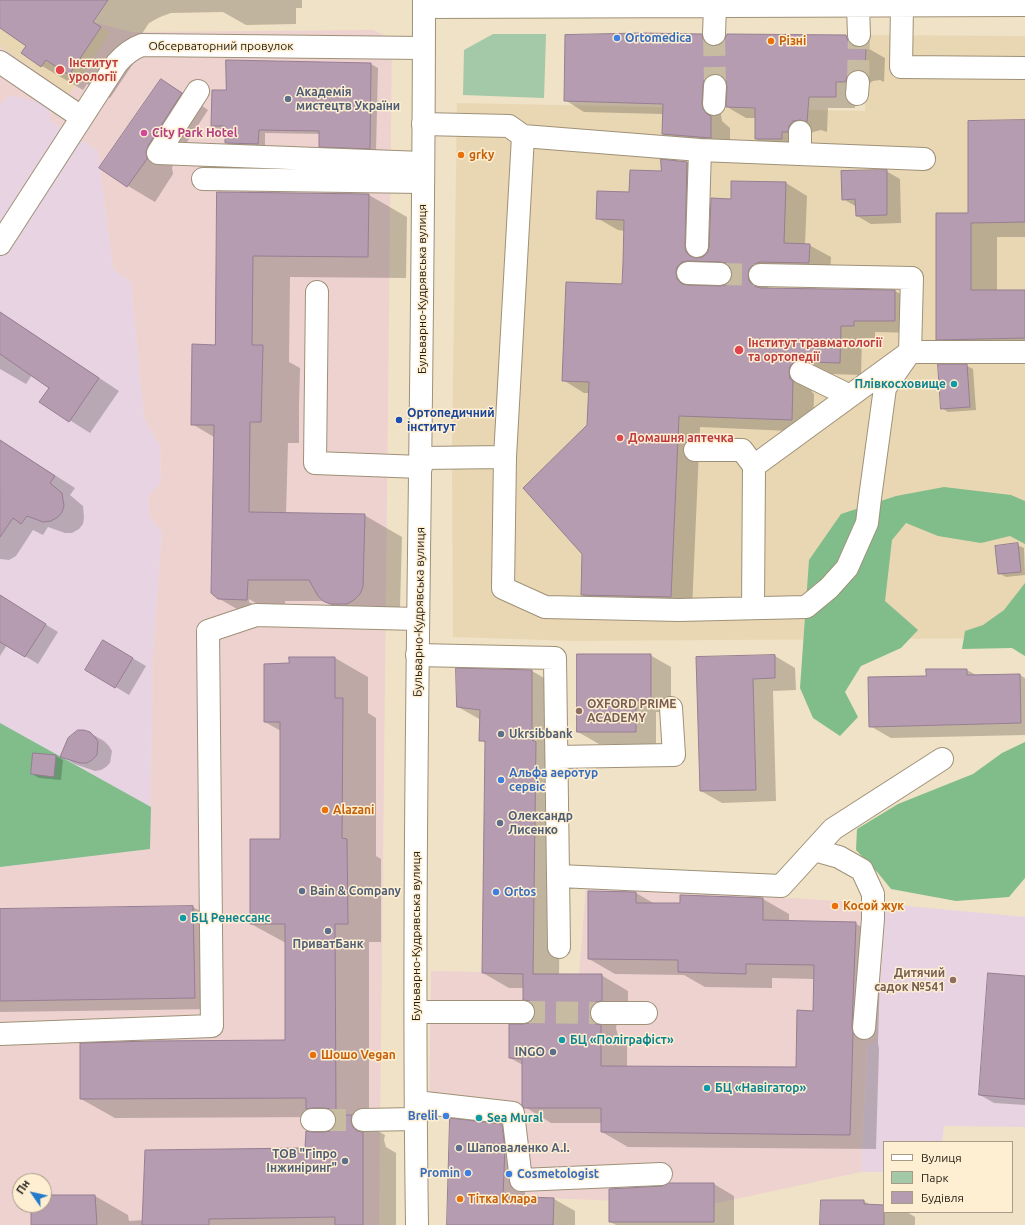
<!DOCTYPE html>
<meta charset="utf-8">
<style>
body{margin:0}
#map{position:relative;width:1025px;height:1225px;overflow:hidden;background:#f0e2c6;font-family:Ubuntu,sans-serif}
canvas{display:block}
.legend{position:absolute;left:883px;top:1141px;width:130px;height:72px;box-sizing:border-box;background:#feefd3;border:1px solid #a69b86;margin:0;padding:5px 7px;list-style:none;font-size:12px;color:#221d13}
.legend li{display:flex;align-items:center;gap:8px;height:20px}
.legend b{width:20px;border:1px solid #a69b86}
.north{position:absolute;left:12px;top:1173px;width:40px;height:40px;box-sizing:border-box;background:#feefd3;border:1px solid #a69b86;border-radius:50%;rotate:304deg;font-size:11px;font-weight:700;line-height:16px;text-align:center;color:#221d13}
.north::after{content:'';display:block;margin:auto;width:14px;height:18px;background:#247bc9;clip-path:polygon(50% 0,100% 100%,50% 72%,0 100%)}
</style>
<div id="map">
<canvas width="1025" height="1225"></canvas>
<ul class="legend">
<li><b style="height:5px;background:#fff"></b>Вулиця</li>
<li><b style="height:11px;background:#a3c9a8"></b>Парк</li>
<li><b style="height:11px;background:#b59cb0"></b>Будівля</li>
</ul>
<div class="north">Пн</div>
</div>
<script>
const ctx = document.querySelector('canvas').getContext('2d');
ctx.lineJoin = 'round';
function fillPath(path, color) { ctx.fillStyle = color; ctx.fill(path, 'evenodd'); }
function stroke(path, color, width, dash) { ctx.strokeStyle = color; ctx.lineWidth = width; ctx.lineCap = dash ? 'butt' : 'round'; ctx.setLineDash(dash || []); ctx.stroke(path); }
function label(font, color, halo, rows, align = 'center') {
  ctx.font = font + ' Ubuntu,sans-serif'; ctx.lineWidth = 3; ctx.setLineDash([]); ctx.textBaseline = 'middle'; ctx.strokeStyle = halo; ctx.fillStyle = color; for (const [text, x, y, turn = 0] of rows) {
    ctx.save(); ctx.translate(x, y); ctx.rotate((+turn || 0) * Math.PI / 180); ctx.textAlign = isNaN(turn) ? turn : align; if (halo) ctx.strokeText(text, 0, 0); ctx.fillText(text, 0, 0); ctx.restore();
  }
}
fillPath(new Path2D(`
 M 0,0 L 61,0 L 93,22 L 132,32 L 373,30 L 392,39 L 379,1225 L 0,1225 L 0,867 L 150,849 L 153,650 L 162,532 L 150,517 L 148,497 L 161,482 L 160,446 L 144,418 L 131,282 L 113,269 L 98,151 L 9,95 L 0,105 ZM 20,1181 L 44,1181 L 44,1205 L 20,1205 Z
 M 586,885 L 886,904 L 876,1044 L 867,1044 L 861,1172 L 708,1205 L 503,1196 L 505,1119 L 429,1113 L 431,971 L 579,974 Z`), '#edd2d0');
fillPath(new Path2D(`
 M 0,0 L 61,0 L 110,33 L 69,94 L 0,46 Z
 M 866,35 L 1025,36 L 1025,638 L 573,641 L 453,637 L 452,471 L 457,466 L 452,448 L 457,103 L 865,111 Z`), '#e9d7b4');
fillPath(new Path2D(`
 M 9,95 L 50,105 L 50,121 L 98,151 L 113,269 L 131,282 L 144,418 L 160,446 L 161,482 L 148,498 L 150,517 L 162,532 L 153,650 L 150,849 L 0,867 L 0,105 Z
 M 886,904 L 1025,917 L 1025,1127 L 944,1126 L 942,1142 L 884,1142 L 884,1172 L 861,1172 L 867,1044 L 876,1043 Z`), '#e7d3e2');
fillPath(new Path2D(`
 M 493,34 L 546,34 L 544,98 L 463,95 L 464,50 Z`), '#a3c9a8');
fillPath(new Path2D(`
 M 944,487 L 1011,495 L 1025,501 L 1025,544 L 1010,536 L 981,543 L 938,536 L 906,523 L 892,540 L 885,601 L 918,630 L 901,648 L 861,666 L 845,692 L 858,717 L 840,736 L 813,718 L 800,688 L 809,560 L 841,514 L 896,496 Z
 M 1025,583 L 1025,656 L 1012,648 L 962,649 L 965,631 L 983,625 L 1004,610 Z
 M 0,723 L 151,807 L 150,849 L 0,867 Z
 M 1025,742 L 1025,878 L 1009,897 L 956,901 L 891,889 L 878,873 L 856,850 L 857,829 L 898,804 L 973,774 L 1002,753 Z`), '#81bd8b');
fillPath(new Path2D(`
 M 0,0 L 302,0 L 302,8 L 296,8 L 296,24 L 246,25 L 223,12 L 171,13 L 160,17 L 149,23 L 134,46 L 141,52 L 110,98 L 87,84 L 83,90 L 42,66 L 22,53 L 27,46 L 0,27 Z
 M 701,35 L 720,46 L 846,36 L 885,58 L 884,82 L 880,80 L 873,81 L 855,93 L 855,108 L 828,108 L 827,132 L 821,130 L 813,132 L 808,137 L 775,150 L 756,139 L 756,118 L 746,118 L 727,107 L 729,86 L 724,91 L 722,97 L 721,115 L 722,121 L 730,128 L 730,148 L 682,145 L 663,134 L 663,114 L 584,112 L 565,100 Z
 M 227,61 L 371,64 L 378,68 L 376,152 L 327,150 L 320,146 L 320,134 L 265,133 L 265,148 L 232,146 L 226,142 L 226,129 L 218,129 L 212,126 L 227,91 Z
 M 161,80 L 188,96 L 208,110 L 174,162 L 172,168 L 173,174 L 155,202 L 128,186 L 101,167 Z
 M 1025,122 L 1025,237 L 997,237 L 997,291 L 1025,291 L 1025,353 L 963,354 L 937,339 L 969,214 Z
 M 687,162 L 708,175 L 706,256 L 709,253 L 732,200 L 786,183 L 807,196 L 805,245 L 809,245 L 831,257 L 830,275 L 770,281 L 768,289 L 895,291 L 916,303 L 916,333 L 875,332 L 875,338 L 862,338 L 861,375 L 832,374 L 823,371 L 810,385 L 812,392 L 814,394 L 813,432 L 700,427 L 692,609 L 603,607 L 582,595 L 590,393 L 584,393 L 563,380 L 623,285 L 625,231 L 618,230 L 597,218 L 630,193 L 662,172 ZM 710,272 L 733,273 L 732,281 L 727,286 L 720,287 L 697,287 L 698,279 Z
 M 886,171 L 900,179 L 901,223 L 871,224 L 857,216 L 857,207 L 843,199 Z
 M 218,193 L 369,195 L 407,217 L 406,278 L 290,277 L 289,362 L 300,368 L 299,406 L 299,443 L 288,443 L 286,514 L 364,515 L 402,537 L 400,608 L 362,623 L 325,601 L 285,601 L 285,620 L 249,599 L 249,602 L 282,621 L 256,620 L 218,598 L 214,437 L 192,424 L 216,346 Z
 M 0,312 L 119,391 L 90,433 L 41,402 L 51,387 L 32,375 L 26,384 L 0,369 Z
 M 967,366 L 973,369 L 976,410 L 948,412 L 942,408 Z
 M 0,440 L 75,488 L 70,495 L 83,506 L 84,518 L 83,524 L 79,529 L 72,533 L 65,533 L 48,527 L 43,535 L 33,530 L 16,556 L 9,560 L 0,559 Z
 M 1017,545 L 1024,548 L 1025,575 L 1006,577 L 999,573 Z
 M 0,607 L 19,608 L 58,632 L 38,664 L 7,645 L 0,656 Z
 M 103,641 L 146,666 L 129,695 L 86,669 Z
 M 650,655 L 671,667 L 671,712 L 656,712 L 656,744 L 599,744 L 578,732 Z
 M 775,656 L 795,668 L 796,690 L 773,691 L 776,801 L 722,803 L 701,791 L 697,658 Z
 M 335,658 L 368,677 L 368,713 L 376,718 L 376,856 L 381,859 L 381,942 L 369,942 L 369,1126 L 385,1135 L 384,1140 L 386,1147 L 396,1153 L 396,1225 L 32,1225 L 32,1205 L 44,1205 L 44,1196 L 95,1196 L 128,1215 L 129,1221 L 144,1220 L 306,1149 L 312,1134 L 331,1131 L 336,1126 L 321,1117 L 115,1118 L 81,1099 L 286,1041 L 286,943 L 251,924 L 281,840 L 281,731 L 265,722 L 290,664 Z
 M 967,670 L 978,676 L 1020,675 L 1025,678 L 1025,735 L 891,738 L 870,726 L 927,677 Z
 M 532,671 L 558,686 L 562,758 L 559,975 L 601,975 L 628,991 L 628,1015 L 617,1022 L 616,1028 L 618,1036 L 627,1042 L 627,1067 L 797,1068 L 814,1012 L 815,979 L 772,978 L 772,988 L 705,987 L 684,975 L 615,974 L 589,959 L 589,892 L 636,893 L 655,904 L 681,904 L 681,896 L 763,899 L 789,914 L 789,922 L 855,923 L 881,939 L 878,1043 L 879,1049 L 876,1149 L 628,1147 L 602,1132 L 602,1123 L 551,1123 L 525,1107 L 523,1065 L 510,1058 L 529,1024 L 535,1018 L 536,1012 L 534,1005 L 524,999 L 524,988 L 509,988 L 483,973 L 486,743 L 480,740 L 481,720 L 458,707 Z
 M 90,733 L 104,741 L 109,746 L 112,751 L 110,763 L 106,767 L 101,770 L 95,771 L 75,764 L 61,756 Z
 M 34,754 L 56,756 L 63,760 L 61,780 L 39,778 L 32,774 Z
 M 193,907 L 214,919 L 215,1009 L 0,1012 L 0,910 Z
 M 1025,977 L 1025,1105 L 994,1103 L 980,1095 Z
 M 501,1125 L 523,1138 L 526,1161 L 525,1198 L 554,1199 L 575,1211 L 575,1225 L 448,1225 Z
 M 714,1184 L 734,1196 L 734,1225 L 616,1225 L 610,1222 Z
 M 822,1201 L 864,1201 L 872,1206 L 884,1206 L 884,1212 L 907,1212 L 915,1217 L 915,1225 L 821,1225 Z`), '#0003');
const building = new Path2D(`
 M 0,0 L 108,0 L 93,22 L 101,27 L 69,75 L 46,60 L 41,67 L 21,53 L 26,46 L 0,28 Z
 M 642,33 L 702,34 L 703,39 L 707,44 L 714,46 L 719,45 L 724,41 L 727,34 L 846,35 L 848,41 L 853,46 L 859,47 L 866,46 L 865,72 L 859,70 L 853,71 L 848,75 L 845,82 L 836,82 L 836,97 L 809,97 L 807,122 L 800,120 L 793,121 L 789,126 L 788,132 L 782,132 L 782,139 L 755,139 L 755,108 L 726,107 L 727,87 L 726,81 L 722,76 L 716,74 L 709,75 L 704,80 L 703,85 L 702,103 L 703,109 L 707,114 L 711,116 L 711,138 L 662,134 L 663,104 L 564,101 L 565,35 Z
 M 226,60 L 371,63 L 370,149 L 319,147 L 319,131 L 259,130 L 258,144 L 225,143 L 225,126 L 211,126 L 212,90 L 226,90 Z
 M 161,79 L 182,93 L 148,146 L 146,152 L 147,159 L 127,187 L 99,168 Z
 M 1025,120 L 1025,222 L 971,223 L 971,290 L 1025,290 L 1025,338 L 936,340 L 936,213 L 968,213 L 968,121 Z
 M 661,159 L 687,162 L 685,246 L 686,252 L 690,256 L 696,258 L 703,257 L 708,252 L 709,246 L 711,198 L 731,199 L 731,181 L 786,182 L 784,243 L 810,244 L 809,263 L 760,262 L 754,264 L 749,269 L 748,275 L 749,281 L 754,286 L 760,288 L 895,290 L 895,321 L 854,321 L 854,326 L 841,326 L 840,363 L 809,362 L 801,360 L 794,362 L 790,366 L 789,372 L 790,379 L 793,381 L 792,420 L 679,416 L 671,597 L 581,595 L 582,554 L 523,488 L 587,425 L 589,382 L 562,381 L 566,282 L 622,284 L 623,263 L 624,220 L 596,219 L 597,191 L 629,192 L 630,170 L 661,171 ZM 688,261 L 720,262 L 726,263 L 731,268 L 732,275 L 731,280 L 726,285 L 720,286 L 688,285 L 682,284 L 677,279 L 676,272 L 677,267 L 682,262 Z
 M 887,170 L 887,215 L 856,216 L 855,199 L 842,200 L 841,171 Z
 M 217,192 L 369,194 L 368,257 L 253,256 L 252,345 L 263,345 L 262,384 L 261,422 L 250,422 L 249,512 L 365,514 L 363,587 L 360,594 L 354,600 L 347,604 L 330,604 L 323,601 L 318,596 L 309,580 L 248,580 L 247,600 L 218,599 L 211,593 L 214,425 L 191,425 L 192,344 L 215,345 Z
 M 0,312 L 99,378 L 69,422 L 39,402 L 49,388 L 0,354 Z
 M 938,364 L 967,364 L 970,407 L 941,409 Z
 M 0,440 L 55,476 L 50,483 L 62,493 L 64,506 L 62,512 L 58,517 L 51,521 L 43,522 L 27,516 L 21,524 L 13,518 L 0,537 Z
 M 1018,543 L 1021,572 L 998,574 L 995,546 Z
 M 0,595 L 46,624 L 25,657 L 0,642 Z
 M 103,640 L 133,658 L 115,688 L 85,670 Z
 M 577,654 L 651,654 L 651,700 L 636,700 L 636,732 L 577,732 Z
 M 775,655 L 775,678 L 753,679 L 756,790 L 700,791 L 696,657 Z
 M 289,657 L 335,657 L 335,698 L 343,698 L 342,838 L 347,839 L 348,924 L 335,924 L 336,1115 L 352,1115 L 351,1121 L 353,1127 L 357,1131 L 363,1132 L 363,1225 L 335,1225 L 335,1217 L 209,1219 L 209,1225 L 142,1225 L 145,1150 L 305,1148 L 306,1131 L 312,1132 L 324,1132 L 330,1131 L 335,1127 L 336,1120 L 335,1114 L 330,1109 L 324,1108 L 312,1108 L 306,1109 L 306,1098 L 80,1099 L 80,1043 L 151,1041 L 285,1040 L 285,924 L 250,924 L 250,839 L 280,839 L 280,722 L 264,722 L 264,664 L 289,663 Z
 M 456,668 L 532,670 L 532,740 L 536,742 L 533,974 L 602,974 L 602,1001 L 595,1002 L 591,1007 L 590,1013 L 591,1020 L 596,1024 L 601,1025 L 601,1066 L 796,1067 L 797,1010 L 813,1011 L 814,965 L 746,964 L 746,974 L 678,972 L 678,960 L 588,959 L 588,891 L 636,892 L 636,903 L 680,903 L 680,895 L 763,898 L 763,920 L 856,922 L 852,1027 L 853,1033 L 850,1135 L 601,1132 L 601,1108 L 524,1108 L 522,1105 L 522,1059 L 509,1058 L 509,1024 L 523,1024 L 529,1023 L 534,1018 L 535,1012 L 534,1006 L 530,1001 L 523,1000 L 523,974 L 482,973 L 485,741 L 479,741 L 480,710 L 457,707 Z
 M 926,669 L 967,669 L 967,675 L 1020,674 L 1021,723 L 869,727 L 868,677 L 926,676 Z
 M 78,730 L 84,730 L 90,732 L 95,737 L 98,742 L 97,755 L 92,760 L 87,763 L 80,763 L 60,757 L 68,738 Z
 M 33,753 L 56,755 L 54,777 L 31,774 Z
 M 193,906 L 195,998 L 0,1001 L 0,909 Z
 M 988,973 L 1025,976 L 1025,1099 L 979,1095 Z
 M 450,1118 L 502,1124 L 505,1148 L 503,1196 L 554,1198 L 553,1225 L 447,1225 Z
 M 669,1183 L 714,1183 L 714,1222 L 609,1222 L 609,1189 L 662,1186 Z
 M 44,1195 L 95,1195 L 97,1225 L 31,1225 L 31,1205 L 44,1205 Z
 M 821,1200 L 864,1200 L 864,1204 L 884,1205 L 884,1225 L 820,1225 Z`);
fillPath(building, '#b59cb0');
stroke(building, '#977e92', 1);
stroke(new Path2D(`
 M 714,34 L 715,86
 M 858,82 L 859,35
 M 720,274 L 760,275
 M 523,1012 L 602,1013
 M 324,1120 L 363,1120`), '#c7bba2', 22, [22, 11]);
const minor = new Path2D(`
 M 858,6 L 859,35
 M 902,6 L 901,67 L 1025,68
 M 424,7 L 1025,5
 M 714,34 L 715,7
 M 0,62 L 81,117
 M 198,91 L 158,153 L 422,163
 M 857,94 L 858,82
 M 714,104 L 715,86
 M 423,124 L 509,126 L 523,136 L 700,150 L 924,159
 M 523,136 L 505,457 L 503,588 L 545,607 L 679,610 L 806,607 L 829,588 L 847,568 L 867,523 L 870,498 L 885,388 L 910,352 L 912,278 L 760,275
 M 800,154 L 800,132
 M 203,179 L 422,182
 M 0,244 L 117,63 C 124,55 131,49 142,45 L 423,48
 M 697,246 L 700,150
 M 688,273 L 720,274
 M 317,292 L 315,463 L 421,467
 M 801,372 L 850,396
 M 695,450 L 742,450 L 754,466 L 753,608
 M 421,458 L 505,457
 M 754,466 L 910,352 L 1025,352
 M 417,655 L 555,658 L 559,947
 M 557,757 L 674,755 L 671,708
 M 814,850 L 839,857 L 862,870 L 873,894 L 873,919 L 864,1028
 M 559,876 L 781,886 L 833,829 L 942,759
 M 416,1012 L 523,1012
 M 602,1013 L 646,1013
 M 0,1034 L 212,1026 L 208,631 L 256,615 L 418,619
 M 416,1102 L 513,1113 L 521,1180 L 661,1174
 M 312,1120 L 324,1120
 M 363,1120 L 415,1119`);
const major = new Path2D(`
 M 417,1225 C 411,817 424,408 424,0`);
stroke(minor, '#9e9177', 24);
stroke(major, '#9e9177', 24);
stroke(minor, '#fff', 22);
stroke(major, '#fff', 22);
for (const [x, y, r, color] of [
 [617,38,4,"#3f7fe0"],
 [771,41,4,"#e8710a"],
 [60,70,5,"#e0444e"],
 [288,99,4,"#5c6f8a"],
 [144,133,4,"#d1479c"],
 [461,155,4,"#e8710a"],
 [739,350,5,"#e0444e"],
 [954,384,4,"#0f9aa8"],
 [399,420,4,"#1a4fb4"],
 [620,438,4,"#e0444e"],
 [579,711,4,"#8d6e63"],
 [501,734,4,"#5c6f8a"],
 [501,780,4,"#3f7fe0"],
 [325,810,4,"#e8710a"],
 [500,823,4,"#5c6f8a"],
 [302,891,4,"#5c6f8a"],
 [496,892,4,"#3f7fe0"],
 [835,906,4,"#e8710a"],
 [183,918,4,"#0f9aa8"],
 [328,931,4,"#5c6f8a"],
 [953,980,4,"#8d6e63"],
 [562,1040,4,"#0f9aa8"],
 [553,1052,4,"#5c6f8a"],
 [313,1055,4,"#e8710a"],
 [707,1088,4,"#0f9aa8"],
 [446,1116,4,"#3f7fe0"],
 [479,1118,4,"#0f9aa8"],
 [459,1148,4,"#5c6f8a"],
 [345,1161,4,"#5c6f8a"],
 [468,1173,4,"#3f7fe0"],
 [509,1174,4,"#3f7fe0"],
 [460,1199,4,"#e8710a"]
]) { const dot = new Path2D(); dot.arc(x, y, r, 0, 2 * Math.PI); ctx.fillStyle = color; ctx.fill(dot); stroke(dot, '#feefd3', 1.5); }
label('bold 12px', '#366cbe', '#feefd3', [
 ["Ortomedica",625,38],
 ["Альфа аеротур",509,773],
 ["сервіс",509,787],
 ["Ortos",504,892],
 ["Brelil",438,1116,"right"],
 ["Promin",460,1173,"right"],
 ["Cosmetologist",517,1174]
], 'left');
label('bold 12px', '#c56008', '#feefd3', [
 ["Різні",779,41],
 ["grky",469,155],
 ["Alazani",333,810],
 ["Косой жук",843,906],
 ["Шошо Vegan",321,1055],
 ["Тітка Клара",468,1199]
], 'left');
label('12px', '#221d13', '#feefd3', [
 ["Обсерваторний провулок",221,46],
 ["Бульварно-Кудрявська вулиця",422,289,-90],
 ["Бульварно-Кудрявська вулиця",419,612,-89],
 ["Бульварно-Кудрявська вулиця",416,936,-90]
]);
label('bold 12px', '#be3a42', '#feefd3', [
 ["Інститут",69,63],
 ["урології",69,77],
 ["Інститут травматології",748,343],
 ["та ортопедії",748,357],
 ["Домашня аптечка",628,438]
], 'left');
label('bold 12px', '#4e5e75', '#feefd3', [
 ["Академія",296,92],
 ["мистецтв України",296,106],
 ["Ukrsibbank",509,734],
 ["Олександр",508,816],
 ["Лисенко",508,830],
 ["Bain & Company",310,891],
 ["ПриватБанк",328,944,"center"],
 ["INGO",545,1052,"right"],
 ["Шаповаленко А.І.",467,1148],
 ["ТОВ \"Гіпро",337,1154,"right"],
 ["Інжиніринг\"",337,1168,"right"]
], 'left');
label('bold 12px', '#b23c85', '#feefd3', [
 ["City Park Hotel",152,133]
], 'left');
label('bold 12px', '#0d838f', '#feefd3', [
 ["Плівкосховище",946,384,"right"],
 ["БЦ Ренессанс",191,918],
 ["БЦ «Поліграфіст»",570,1040],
 ["БЦ «Навігатор»",715,1088],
 ["Sea Mural",487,1118]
], 'left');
label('bold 12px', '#164399', '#feefd3', [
 ["Ортопедичний",407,413],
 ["інститут",407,427]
], 'left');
label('bold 12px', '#785e54', '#feefd3', [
 ["OXFORD PRIME",587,704],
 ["ACADEMY",587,718],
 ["Дитячий",945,973,"right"],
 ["садок №541",945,987,"right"]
], 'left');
</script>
